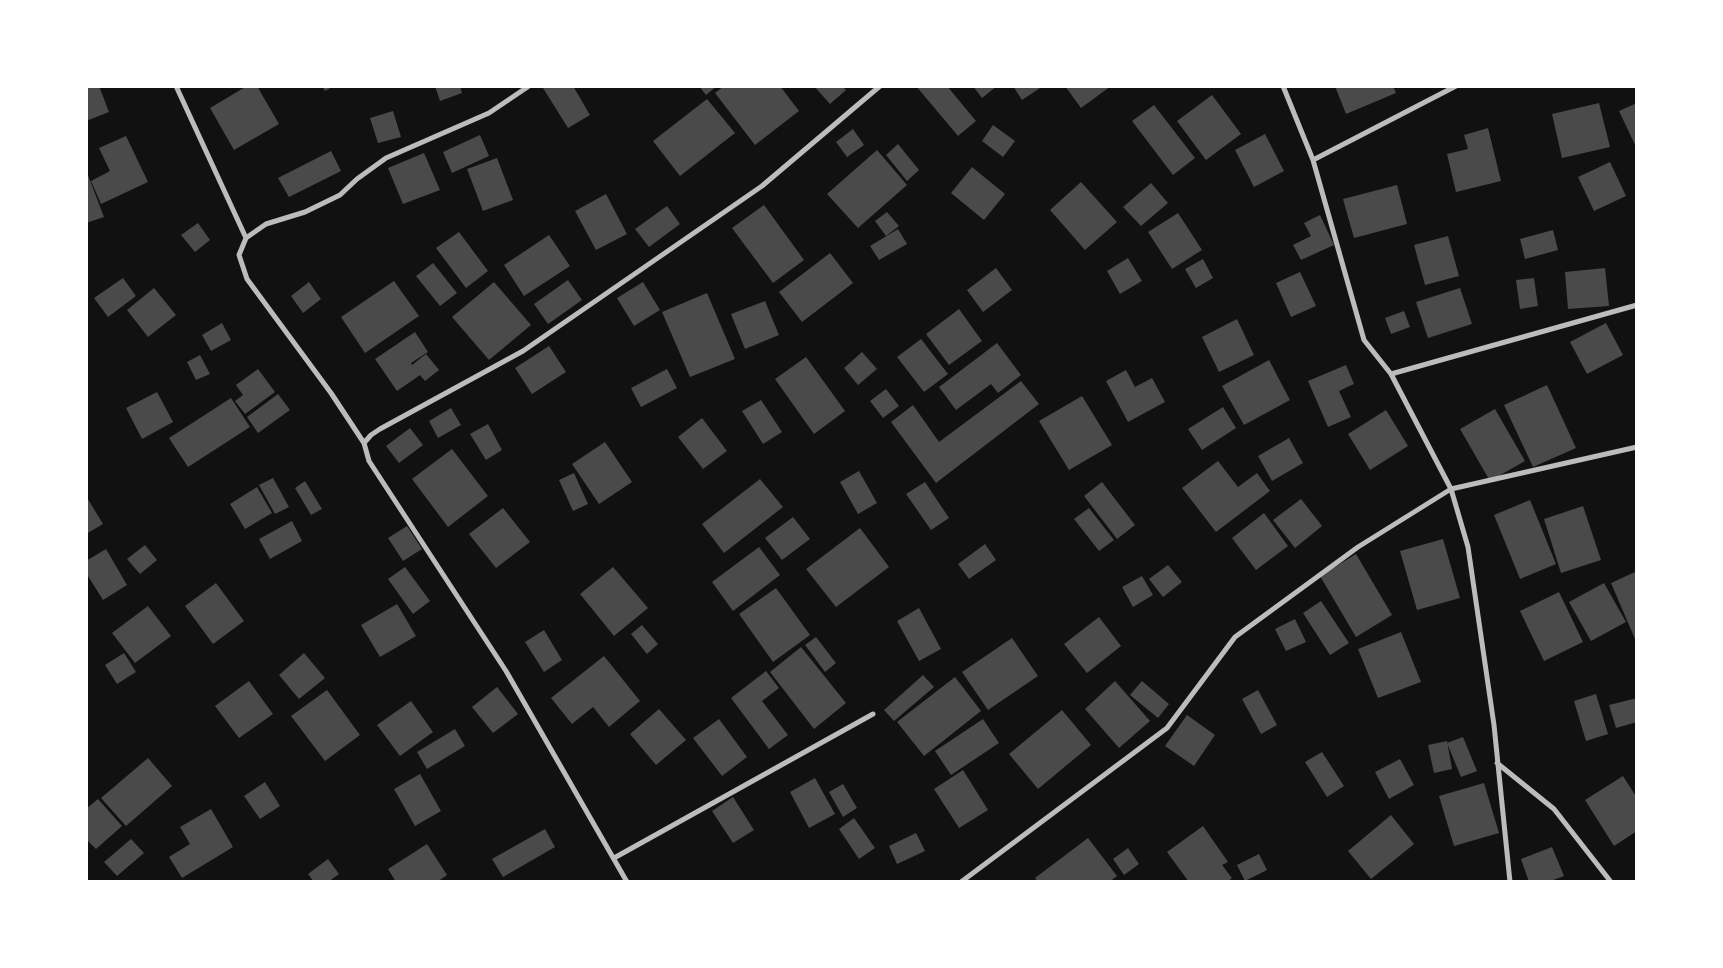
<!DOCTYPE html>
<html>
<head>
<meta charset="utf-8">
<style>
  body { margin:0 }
  #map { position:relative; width:1723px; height:968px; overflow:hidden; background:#111; font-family:"Titillium Web",sans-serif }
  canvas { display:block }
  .frame { position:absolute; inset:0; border:88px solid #fff; pointer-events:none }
</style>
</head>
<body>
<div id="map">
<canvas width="1723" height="968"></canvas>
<div class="frame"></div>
</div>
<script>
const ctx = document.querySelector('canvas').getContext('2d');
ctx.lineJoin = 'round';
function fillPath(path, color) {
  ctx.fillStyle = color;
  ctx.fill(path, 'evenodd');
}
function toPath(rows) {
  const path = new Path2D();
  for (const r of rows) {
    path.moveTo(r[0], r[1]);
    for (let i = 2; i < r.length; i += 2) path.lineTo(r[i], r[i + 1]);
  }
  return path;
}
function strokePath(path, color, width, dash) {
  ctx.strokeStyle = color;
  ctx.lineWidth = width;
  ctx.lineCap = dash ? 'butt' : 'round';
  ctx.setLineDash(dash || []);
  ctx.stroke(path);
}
fillPath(toPath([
  [86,86,99,86,109,112,86,121],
  [247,86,257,86,279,124,234,150,210,108],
  [322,86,334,86,325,91],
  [435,86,460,86,462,93,440,101],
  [546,86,573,86,590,115,568,128,543,88],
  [699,86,717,86,706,95],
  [724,86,780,86,799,111,755,145,715,93],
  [814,86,842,86,846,90,830,104],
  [916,86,947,86,976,121,958,136],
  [973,86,997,86,982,98],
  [1013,86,1039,86,1040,88,1022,100],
  [1065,86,1111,86,1081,108],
  [1335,86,1393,86,1396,93,1346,114],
  [1212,95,1241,134,1206,160,1177,121],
  [707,99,735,133,680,176,653,141],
  [1599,103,1610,147,1562,158,1552,114],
  [1637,103,1637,149,1619,111],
  [1154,105,1195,158,1173,175,1132,121],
  [393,111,401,137,378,143,370,118],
  [993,125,1015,141,1003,157,982,141],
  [1488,128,1501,181,1456,192,1447,154,1468,149,1464,135],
  [853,129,864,145,847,157,836,142],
  [1265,134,1284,171,1254,187,1235,150],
  [480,135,489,156,452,173,443,152],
  [126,136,148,182,101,204,91,181,110,171,99,148],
  [898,144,919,170,907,181,886,155],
  [877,150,907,185,858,228,827,194],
  [331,151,341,171,289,197,278,178],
  [424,153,440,190,403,204,388,168],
  [497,158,513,200,483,211,467,169],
  [1610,162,1626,196,1594,211,1578,177],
  [972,167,1005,194,984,220,951,193],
  [86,170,104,217,86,223],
  [1081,182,1117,222,1085,250,1050,210],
  [1151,183,1168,203,1141,226,1123,207],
  [1397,185,1407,224,1354,238,1343,199],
  [606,194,627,234,596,250,575,211],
  [764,205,804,260,773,283,732,228],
  [667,206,680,224,649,247,635,229],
  [887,212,899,226,886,236,875,221],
  [1178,213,1202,250,1172,269,1148,232],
  [1320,215,1334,245,1301,260,1293,245,1311,236,1304,223],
  [198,223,210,240,195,252,181,235],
  [898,229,907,244,879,260,870,246],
  [1553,230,1558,250,1525,259,1520,239],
  [459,232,488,271,466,288,436,248],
  [549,235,570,266,524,296,504,265],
  [1448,236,1459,276,1425,285,1414,245],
  [830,253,853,283,802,322,779,292],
  [1128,258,1142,281,1120,294,1107,271],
  [1203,259,1213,278,1196,288,1185,269],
  [433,263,457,293,440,306,416,276],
  [996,268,1012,290,983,312,967,290],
  [1605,268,1609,306,1568,309,1565,272],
  [1300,272,1316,306,1291,317,1276,283],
  [123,278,136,296,108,317,94,298],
  [1534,278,1538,306,1520,309,1516,280],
  [568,280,582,300,548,324,534,304],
  [394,281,419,316,365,353,341,317],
  [309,282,321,299,303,313,291,296],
  [494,282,531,325,489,360,452,317],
  [643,282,660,310,634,326,617,298],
  [154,288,176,315,148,337,127,310],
  [1460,288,1472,324,1428,338,1416,302],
  [707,293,735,359,690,377,662,312],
  [765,301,779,335,745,349,731,314],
  [959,309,982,341,949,365,926,334],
  [1404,311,1410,327,1391,334,1385,318],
  [1237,319,1254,355,1219,372,1202,337],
  [222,323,231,340,211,351,202,335],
  [1606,323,1623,355,1587,374,1570,342],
  [415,332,428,352,411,363,412,365,426,354,439,370,425,381,420,375,397,391,375,359],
  [921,339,948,374,924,392,897,357],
  [997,343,1021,375,998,393,991,384,956,410,939,387],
  [549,346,566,372,532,394,515,368],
  [862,352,877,369,858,385,844,368],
  [200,355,210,374,196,380,187,362],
  [806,357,845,411,814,434,775,379],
  [1269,360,1290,400,1244,425,1222,386],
  [1346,365,1354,384,1339,391,1351,417,1328,427,1308,381],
  [258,369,275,392,245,414,235,401,243,395,236,385],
  [667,369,677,388,641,407,631,388],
  [1126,370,1135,387,1152,378,1165,402,1128,422,1106,381],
  [1021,381,1039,404,936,483,891,422,913,405,939,442],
  [1547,385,1576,448,1533,467,1504,405],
  [886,389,899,406,883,418,870,401],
  [157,392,173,422,142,439,126,408],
  [278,394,290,410,258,433,247,417],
  [1082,396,1112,445,1069,470,1039,421],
  [231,398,250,427,188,467,169,438],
  [761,400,782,432,763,444,742,411],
  [1223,407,1236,428,1202,450,1188,429],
  [451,408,461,425,438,438,429,421],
  [1495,409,1525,461,1490,481,1460,429],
  [1386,410,1408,446,1370,470,1348,434],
  [702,418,727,451,703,469,678,437],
  [488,424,502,450,486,460,470,434],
  [410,428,423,445,399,463,386,446],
  [1289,438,1303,463,1272,481,1258,456],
  [605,442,632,482,599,504,572,464],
  [452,449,488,496,448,527,412,479],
  [1218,461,1238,487,1257,473,1270,491,1216,532,1182,488],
  [859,471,877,503,858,514,840,482],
  [574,473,588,504,573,511,559,480],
  [273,478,289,507,275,514,259,485],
  [760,479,783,507,724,553,702,524],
  [305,481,322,509,311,515,295,488],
  [925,482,949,518,931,530,906,494],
  [1102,482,1135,525,1117,539,1084,496],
  [257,487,272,513,245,529,230,504],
  [86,496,103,524,86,534],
  [1301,499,1322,526,1295,548,1273,520],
  [1530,500,1556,564,1520,579,1494,515],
  [1583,506,1601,560,1561,573,1544,519],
  [503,508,530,542,496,568,469,534],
  [1089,508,1114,540,1099,551,1074,519],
  [1264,513,1288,546,1256,570,1232,538],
  [793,517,810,539,782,560,765,538],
  [292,521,302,541,270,559,259,539],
  [407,526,422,549,403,561,388,538],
  [860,528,889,567,836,607,806,569],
  [1443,539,1460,598,1417,610,1400,551],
  [985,544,996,560,969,579,958,564],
  [145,545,157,560,140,574,127,559],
  [759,547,780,575,733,611,712,582],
  [106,549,127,585,103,600,86,573,86,561],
  [1356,554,1392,615,1356,637,1320,576],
  [1168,565,1182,582,1163,597,1149,579],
  [405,567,430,601,413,614,388,579],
  [613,567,648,608,614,636,580,594],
  [1635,572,1637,576,1635,639,1611,583],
  [1142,576,1153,595,1133,607,1122,587],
  [216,583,244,621,213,644,185,606],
  [1604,583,1626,622,1591,641,1569,602],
  [776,588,810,635,773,662,739,614],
  [1559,592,1583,642,1544,661,1520,611],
  [1321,601,1349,643,1330,655,1303,613],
  [397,604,416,636,380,657,361,625],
  [148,606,171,636,135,663,112,633],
  [919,608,941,649,919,661,897,621],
  [1099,617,1121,646,1087,673,1064,644],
  [1295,619,1306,642,1286,651,1275,629],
  [642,625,658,644,647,654,631,634],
  [544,630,562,660,544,672,525,642],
  [1401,632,1421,682,1378,698,1358,649],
  [816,637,836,663,825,672,805,645],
  [1012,638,1038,676,988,710,962,672],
  [801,647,846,703,814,729,770,672],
  [124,653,136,672,117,684,105,665],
  [304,653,325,678,299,699,279,675],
  [604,656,640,701,609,727,593,707,572,724,551,698],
  [766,671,779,688,762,701,788,735,769,749,731,698],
  [923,675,934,687,894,721,884,710],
  [955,677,981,711,924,756,897,722],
  [249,681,273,714,239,738,215,706],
  [1115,681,1150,721,1119,748,1085,709],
  [1142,681,1169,704,1158,718,1130,695],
  [497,687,518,714,493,733,472,707],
  [327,690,360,735,325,761,291,716],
  [1258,690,1277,725,1261,734,1242,699],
  [1596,694,1608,734,1586,741,1574,701],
  [1637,698,1637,722,1616,728,1609,705],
  [411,701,433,732,400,756,377,725],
  [659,709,686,740,656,765,630,734],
  [1062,710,1091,745,1038,789,1009,754],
  [1187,715,1215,735,1194,766,1165,746],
  [719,719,747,757,722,776,693,738],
  [983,719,999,743,951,775,935,751],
  [455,729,465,746,427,769,417,752],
  [1463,737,1477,771,1461,777,1447,743],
  [1447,741,1452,769,1434,773,1428,745],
  [1322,752,1344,786,1327,797,1305,762],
  [148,758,172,786,126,826,101,798],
  [1400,759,1414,785,1389,799,1375,772],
  [963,770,988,810,959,828,934,789],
  [420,774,441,811,415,826,394,789],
  [1623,776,1637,798,1637,831,1614,846,1585,800],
  [815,778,835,814,809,828,790,792],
  [265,782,280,806,260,819,244,796],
  [1484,783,1499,833,1454,846,1439,796],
  [843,784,857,808,843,817,829,792],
  [733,797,754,830,733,843,712,811],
  [98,799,122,826,96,849,86,839,86,809],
  [211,809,233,847,182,878,169,857,190,844,180,827],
  [1391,815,1414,844,1371,879,1348,851],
  [854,818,875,848,859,859,839,829],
  [1203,826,1228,862,1222,865,1232,878,1227,882,1189,882,1167,852],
  [545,829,555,847,503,877,492,859],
  [916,833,925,851,897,864,889,846],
  [1088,838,1117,876,1109,882,1038,882,1035,878],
  [131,839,144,853,117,876,104,862],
  [427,844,447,875,437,882,396,882,388,869],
  [1552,847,1564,876,1548,882,1529,882,1521,859],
  [1128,848,1139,864,1124,875,1113,859],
  [1259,854,1267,870,1245,881,1237,865],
  [328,859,339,874,328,882,314,882,308,874]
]), '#4a4a4a');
strokePath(toPath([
  [176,86,246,238],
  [1283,86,1313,160,1364,340,1391,374,1451,489,1468,547,1494,725,1510,882],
  [1313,160,1456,86],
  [1391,374,1637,305],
  [364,443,331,393,247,279,239,255,246,238,266,224,305,212,340,195,357,179,386,158,489,113,529,86],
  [1497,763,1554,809,1611,882],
  [614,858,873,714],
  [627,882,506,671,369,461,364,443,371,435,380,429,523,351,762,186,880,86],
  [961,882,1167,728,1235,637,1358,547,1451,489,1637,447]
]), '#bcbcbc', 5);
</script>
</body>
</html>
